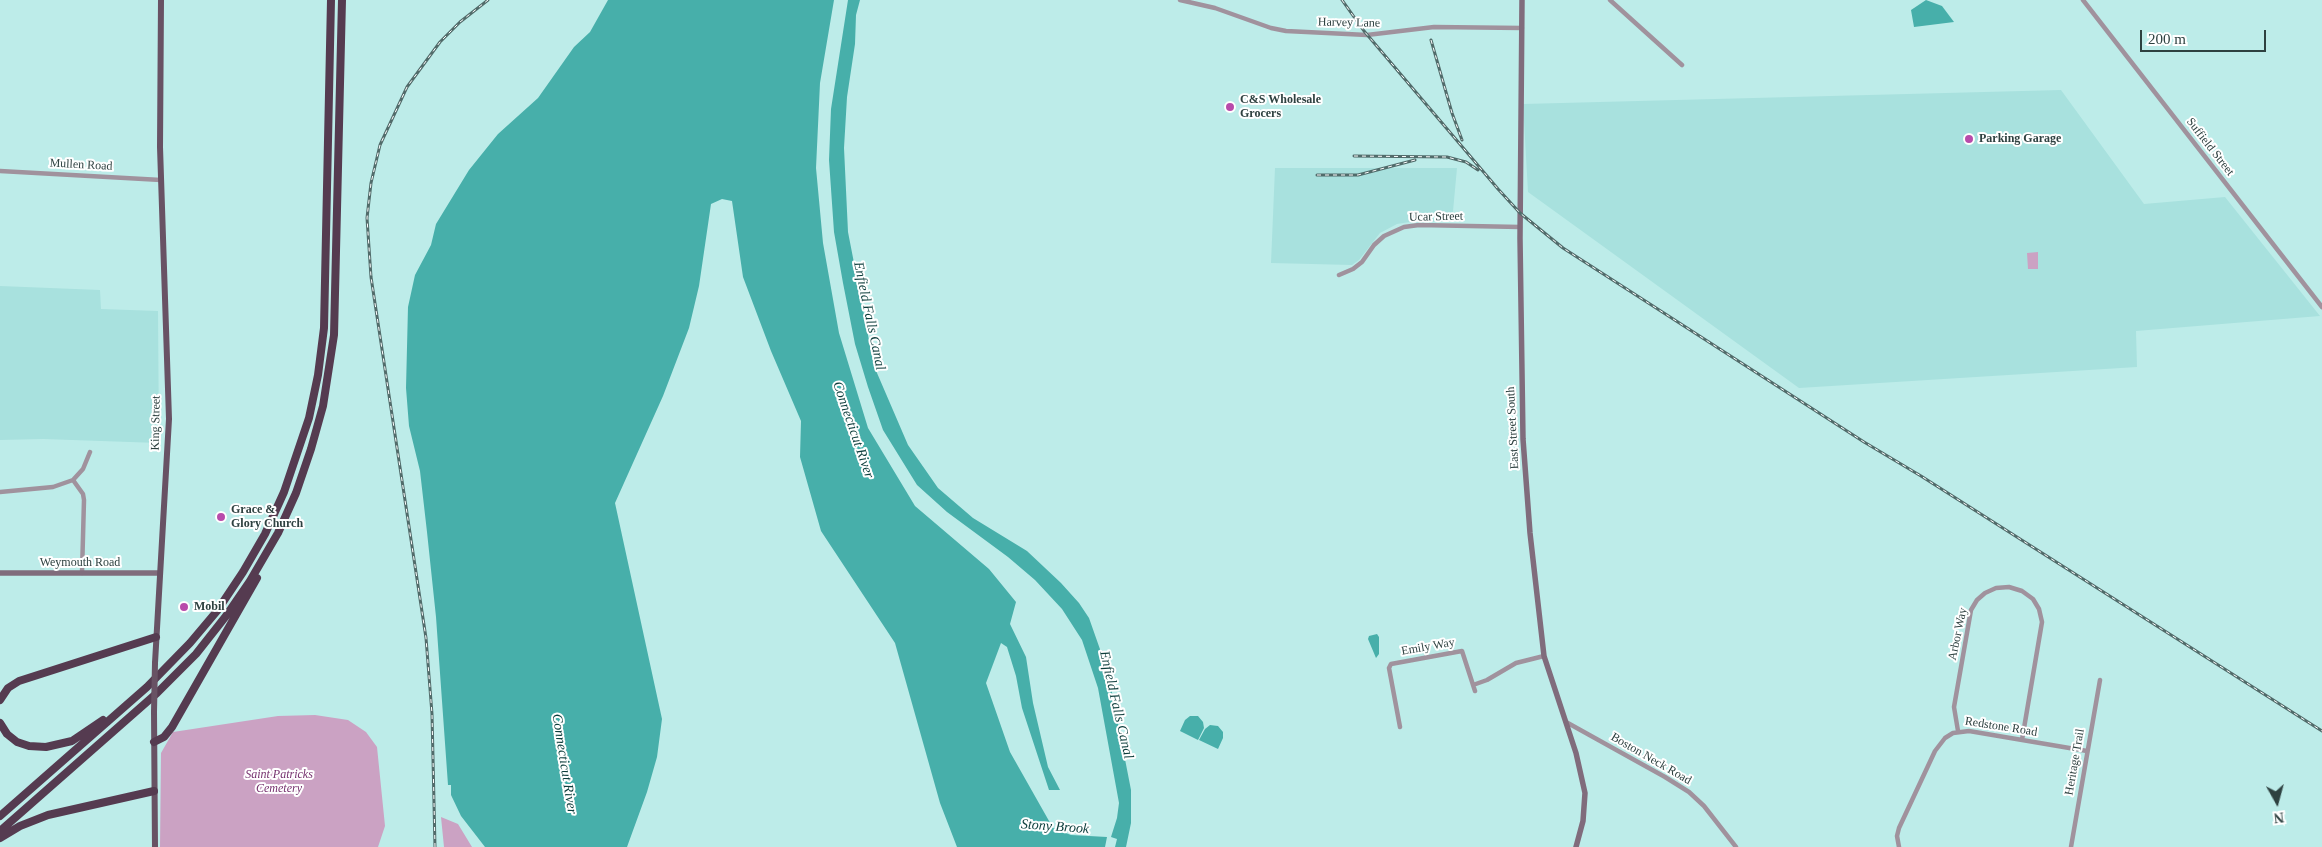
<!DOCTYPE html>
<html>
<head>
<meta charset="utf-8">
<style>
  body { margin:0 }
  #map { position:relative; width:2322px; height:847px; overflow:hidden; background:#bdece9; font-family:"Times New Roman",serif }
  canvas { display:block }
  .north { position:absolute; left:2252px; top:777px; width:50px; height:50px; -webkit-text-stroke:4px #fff; paint-order:stroke; rotate:173deg; font-size:14px; font-weight:700; line-height:20px; text-align:center; color:#2e4140 }
  .north::after { content:''; display:block; margin:auto; width:18px; height:22px; background:#2e4140; clip-path:polygon(50% 0,100% 100%,50% 72%,0 100%) }
  .scale { position:absolute; left:2140px; top:30px; width:126px; height:22px; box-sizing:border-box; border:2px solid #2e4140; border-top:0; padding-left:6px; font-size:15px; line-height:18px; white-space:nowrap; color:#2e4140; -webkit-text-stroke:4px #fff; paint-order:stroke }
</style>
</head>
<body>
<div id="map">
<canvas width="2322" height="847"></canvas>
<div class="north">N</div>
<div class="scale">200 m</div>
</div>
<script>
const ctx = document.querySelector('canvas').getContext('2d');
ctx.lineJoin = 'round';
function fillPath(path, color) {
  ctx.fillStyle = color;
  ctx.fill(path, 'evenodd');
}
function toPath(rows) {
  const path = new Path2D();
  for (const r of rows) {
    path.moveTo(r[0], r[1]);
    for (let i = 2; i < r.length; i += 2) path.lineTo(r[i], r[i + 1]);
  }
  return path;
}
function strokePath(path, color, width, dash) {
  ctx.strokeStyle = color;
  ctx.lineWidth = width;
  ctx.lineCap = dash ? 'butt' : 'round';
  ctx.setLineDash(dash || []);
  ctx.stroke(path);
}
function write(font, color, halo, rows, align = 'center') {
  ctx.font = font + ' "Times New Roman",serif';
  ctx.lineWidth = 4;
  ctx.setLineDash([]);
  ctx.textBaseline = 'middle';
  ctx.strokeStyle = halo;
  ctx.fillStyle = color;
  for (const [text, x, y, turn = 0] of rows) {
    ctx.save();
    ctx.translate(x, y);
    ctx.rotate((+turn || 0) * Math.PI / 180);
    ctx.textAlign = isNaN(turn) ? turn : align;
    if (halo) ctx.strokeText(text, 0, 0);
    ctx.fillText(text, 0, 0);
    ctx.restore();
  }
}
fillPath(toPath([
  [2061,90,2144,204,2225,197,2320,316,2136,331,2137,367,1799,388,1528,192,1523,104],
  [1275,168,1457,168,1452,222,1416,221,1397,224,1380,233,1359,260,1352,265,1271,263],
  [0,286,100,290,101,309,158,311,159,443,43,439,0,440]
]), '#a8e1de');
fillPath(toPath([
  [2038,252,2038,269,2028,269,2027,253],
  [315,715,348,720,366,732,377,747,385,826,378,847,160,847,161,753,173,732,278,716],
  [441,817,458,824,472,847,444,847]
]), '#cba2c3');
fillPath(toPath([
  [608,0,834,0,820,83,816,168,823,243,839,333,868,428,915,506,989,569,1016,602,1010,624,1026,657,1033,703,1048,767,1060,790,1049,790,1022,708,1016,676,1007,647,1001,643,986,683,1010,752,1053,828,1071,835,1107,837,1105,847,957,847,940,803,895,643,821,531,800,457,801,421,771,351,743,277,732,201,722,199,711,204,699,286,689,328,663,396,615,503,662,719,657,757,647,792,627,847,485,847,461,816,451,795,451,785,448,785,436,617,427,532,420,471,409,426,406,388,408,307,415,275,431,245,436,224,469,170,498,134,538,98,574,47,590,32],
  [848,0,860,0,856,15,855,44,847,97,844,148,848,232,874,366,908,445,938,488,973,518,1027,551,1061,583,1079,603,1089,618,1108,672,1131,790,1131,823,1126,847,1115,847,1117,839,1111,837,1117,818,1119,803,1098,688,1082,640,1062,609,1035,580,1008,557,947,512,917,485,883,430,868,387,855,344,843,283,834,232,829,160,831,109],
  [1926,0,1942,6,1954,22,1914,27,1911,10],
  [1377,634,1379,637,1379,654,1376,658,1368,639,1369,636],
  [1190,716,1198,716,1203,722,1204,728,1198,740,1180,731,1185,720],
  [1210,725,1218,726,1223,732,1223,738,1218,749,1199,740,1205,729]
]), '#47afaa');
strokePath(toPath([
  [1180,0,1215,8,1271,28,1286,31,1367,35,1434,27,1522,28],
  [1610,0,1682,65],
  [2083,0,2322,307],
  [0,171,161,180],
  [1339,275,1353,269,1362,262,1374,245,1384,236,1404,227,1419,225,1520,227],
  [73,480,83,494,84,500,82,573],
  [0,492,53,487,73,480,83,469,90,452],
  [1473,685,1487,680,1516,663,1544,656],
  [1566,722,1665,777,1689,792,1704,806,1736,847],
  [1400,727,1389,668,1391,664,1462,651,1475,691],
  [1958,731,1954,707,1971,610,1977,600,1985,593,1996,588,2009,587,2022,591,2033,599,2039,609,2042,622,2022,740],
  [1899,847,1897,836,1899,828,1935,751,1945,738,1953,733,1969,731,2087,751],
  [2071,847,2100,680]
]), '#a0929d', 4.5);
strokePath(toPath([
  [1522,0,1520,238,1523,439,1530,533,1544,656,1576,753,1585,793,1583,821,1576,847],
  [0,573,160,573]
]), '#806c7c', 5.5);
strokePath(toPath([
  [155,663,169,419,160,147,161,0],
  [154,712,155,847]
]), '#685264', 6);
strokePath(toPath([
  [0,700,8,688,19,681,156,637],
  [0,723,7,734,17,742,29,746,46,747,72,741,103,720],
  [154,742,164,737,172,727,257,578],
  [0,816,147,687,190,643,217,611,243,572,265,534,284,492,309,418,318,375,324,328,331,0],
  [0,831,157,693,196,654,226,616,250,581,278,533,296,493,311,449,323,406,334,335,342,0],
  [0,838,20,826,48,815,154,791]
]), '#553b50', 8);
const rail = toPath([
  [1342,0,1364,31,1498,189,1520,213,1563,248,1864,442,1921,476,2322,731],
  [1431,40,1452,113,1462,140],
  [1354,156,1447,157,1466,162,1478,170],
  [1317,175,1358,175,1415,160],
  [435,847,432,714,426,638,371,277,367,218,371,183,380,145,407,87,440,42,460,22,488,0]
]);
strokePath(rail, '#516b6a', 3);
strokePath(rail, '#fff', 1, [4]);
strokePath(toPath([
  [154,712,155,663]
]), '#685264', 6);
for (const [x, y, r, color] of [
  [1230,107,5,"#b84bab"],
  [1969,139,5,"#b84bab"],
  [221,517,5,"#b84bab"],
  [184,607,5,"#b84bab"]
]) {
  const dot = new Path2D();
  dot.arc(x, y, r, 0, 2 * Math.PI);
  ctx.fillStyle = color;
  ctx.fill(dot);
  strokePath(dot, '#fff', 2);
}
write('12px', '#2e4140', '#fff', [
  ["Harvey Lane",1349,23,1],
  ["Suffield Street",2210,147,52],
  ["Mullen Road",81,165,3],
  ["Ucar Street",1436,217,-1],
  ["King Street",156,423,-89],
  ["East Street South",1513,428,-93],
  ["Weymouth Road",80,563],
  ["Arbor Way",1958,634,-78],
  ["Emily Way",1428,647,-10],
  ["Redstone Road",2001,727,9],
  ["Boston Neck Road",1651,759,30],
  ["Heritage Trail",2075,762,-80]
]);
write('bold 12px', '#2e4140', '#fff', [
  ["C&S Wholesale",1240,100],
  ["Grocers",1240,114],
  ["Parking Garage",1979,139],
  ["Grace &",231,510],
  ["Glory Church",231,524],
  ["Mobil",194,607]
], 'left');
write('italic 12px', '#76316e', '#fff', [
  ["Saint Patricks",279,775],
  ["Cemetery",279,789]
]);
write('italic 14px', '#0c3d3b', '#fff', [
  ["Enfield Falls Canal",869,316,78],
  ["Connecticut River",853,430,71],
  ["Enfield Falls Canal",1116,705,77],
  ["Connecticut River",564,764,81],
  ["Stony Brook",1055,827,4]
]);
</script>
</body>
</html>
